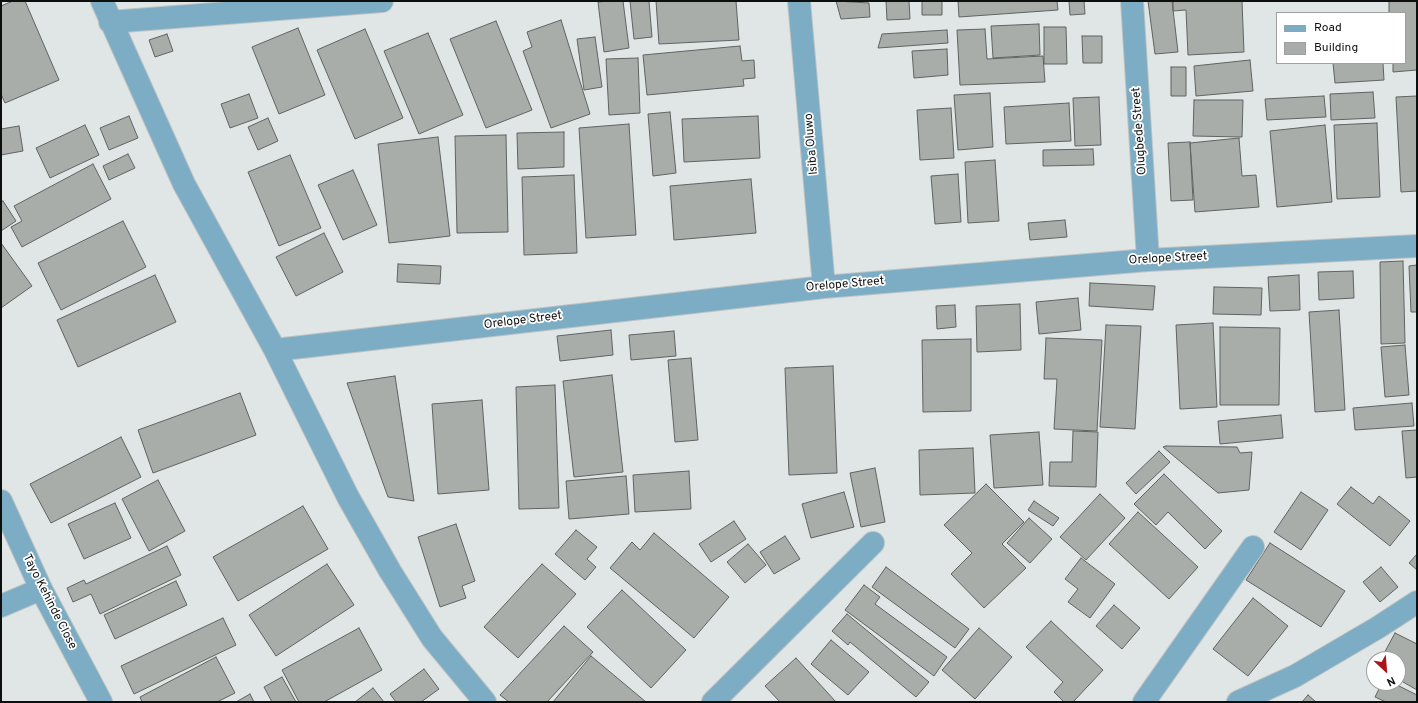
<!DOCTYPE html>
<html>
<head>
<meta charset="utf-8">
<style>
  body { margin:0 }
  #map { position:relative; width:1418px; height:703px; overflow:hidden; background:#e0e6e6; font-family:Overpass,sans-serif }
  canvas { display:block }
  .frame { position:absolute; inset:0; border:2px solid #0d0e0e; pointer-events:none }
  .legend { position:absolute; left:1276px; top:12px; width:130px; height:52px; box-sizing:border-box; background:#fff; border:1px solid #9e9f9f; margin:0; padding:5px 7px; list-style:none; font-size:12px; color:#0d0e0e }
  .legend li { display:flex; align-items:center; gap:8px; height:20px }
  .legend b { width:20px; border:1px solid #9e9f9f }
  .north { position:absolute; left:1366px; top:651px; width:40px; height:40px; box-sizing:border-box; background:#fff; border:1px solid #9e9f9f; border-radius:50%; rotate:154deg; font-size:11px; font-weight:700; line-height:16px; text-align:center; color:#0d0e0e }
  .north::after { content:''; display:block; margin:auto; width:14px; height:18px; background:#a9151b; clip-path:polygon(50% 0,100% 100%,50% 72%,0 100%) }
</style>
</head>
<body>
<div id="map">
<canvas width="1418" height="703"></canvas>
<div class="frame"></div>
<ul class="legend">
<li><b style="height:5px;background:#7cadc5"></b>Road</li>
<li><b style="height:11px;background:#a8adaa"></b>Building</li>
</ul>
<div class="north">N</div>
</div>
<script>
const ctx = document.querySelector('canvas').getContext('2d');
ctx.lineJoin = 'round';
function fillPath(path, color) {
  ctx.fillStyle = color;
  ctx.fill(path, 'evenodd');
}
function toPath(rows) {
  const path = new Path2D();
  for (const r of rows) {
    path.moveTo(r[0], r[1]);
    for (let i = 2; i < r.length; i += 2) path.lineTo(r[i], r[i + 1]);
  }
  return path;
}
function strokePath(path, color, width, dash) {
  ctx.strokeStyle = color;
  ctx.lineWidth = width;
  ctx.lineCap = dash ? 'butt' : 'round';
  ctx.setLineDash(dash || []);
  ctx.stroke(path);
}
function write(font, color, halo, rows, align = 'center') {
  ctx.font = font + ' Overpass,sans-serif';
  ctx.lineWidth = 3.5;
  ctx.setLineDash([]);
  ctx.textBaseline = 'middle';
  ctx.strokeStyle = halo;
  ctx.fillStyle = color;
  for (const [text, x, y, turn = 0] of rows) {
    ctx.save();
    ctx.translate(x, y);
    ctx.rotate((+turn || 0) * Math.PI / 180);
    ctx.textAlign = isNaN(turn) ? turn : align;
    if (halo) ctx.strokeText(text, 0, 0);
    ctx.fillText(text, 0, 0);
    ctx.restore();
  }
}
const building = toPath([
  [13,1,25,1,59,80,5,103,1,94,1,6,13,1],
  [609,1,623,1,629,48,604,52,598,2,609,1],
  [630,1,649,1,652,37,634,39,630,1],
  [656,1,736,1,739,40,659,44,656,1],
  [836,1,869,3,870,17,841,19,836,1],
  [886,1,909,1,910,19,887,20,886,1],
  [922,1,942,1,942,15,922,15,922,1],
  [958,1,1057,1,1058,10,959,17,958,1],
  [1069,1,1084,1,1085,14,1070,15,1069,1],
  [1148,1,1172,1,1178,52,1155,54,1148,1],
  [1173,1,1242,1,1244,52,1188,55,1186,10,1173,11,1173,1],
  [1389,1,1417,1,1417,70,1393,72,1393,63,1405,63,1405,13,1389,13,1389,1],
  [561,20,590,114,551,128,523,51,532,47,527,32,561,20],
  [496,21,532,110,486,128,450,39,496,21],
  [1039,24,1040,55,993,58,991,26,1039,24],
  [1044,27,1066,27,1067,64,1044,64,1044,27],
  [298,28,325,95,279,114,252,47,298,28],
  [365,29,403,118,355,139,317,50,365,29],
  [985,29,987,59,1043,56,1045,82,960,85,957,30,985,29],
  [947,30,948,43,878,48,882,34,947,30],
  [428,33,463,115,419,134,384,51,428,33],
  [167,34,173,51,155,57,149,40,167,34],
  [1082,36,1102,36,1102,63,1083,63,1082,36],
  [595,37,602,87,584,90,577,39,595,37],
  [740,46,742,61,754,60,755,78,743,79,744,86,647,95,643,55,740,46],
  [947,49,948,75,914,78,912,51,947,49],
  [638,58,640,113,609,115,606,59,638,58],
  [1250,60,1253,91,1196,96,1194,66,1250,60],
  [1333,63,1383,63,1384,80,1335,83,1333,63],
  [1171,67,1186,67,1186,96,1171,96,1171,67],
  [1373,92,1375,118,1331,120,1330,94,1373,92],
  [990,93,993,147,958,150,954,95,990,93],
  [249,94,258,118,230,128,221,104,249,94],
  [1324,96,1326,117,1267,120,1265,99,1324,96],
  [1417,96,1417,191,1401,192,1396,97,1417,96],
  [1099,97,1101,145,1075,146,1073,98,1099,97],
  [1194,100,1243,100,1242,137,1193,136,1194,100],
  [1069,103,1071,141,1006,144,1004,107,1069,103],
  [951,108,954,158,920,160,917,110,951,108],
  [670,112,676,173,653,176,648,114,670,112],
  [129,116,138,138,109,150,100,128,129,116],
  [758,116,760,158,684,162,682,119,758,116],
  [268,118,278,141,258,150,248,127,268,118],
  [1377,123,1380,197,1337,199,1334,125,1377,123],
  [629,124,636,235,586,238,579,128,629,124],
  [85,125,99,155,50,178,36,148,85,125],
  [1325,125,1332,202,1277,207,1270,131,1325,125],
  [19,126,23,151,1,155,1,129,19,126],
  [564,132,564,167,518,169,517,133,564,132],
  [506,135,508,232,457,233,455,136,506,135],
  [438,137,450,236,389,243,378,144,438,137],
  [1239,138,1242,176,1256,175,1259,207,1195,212,1190,143,1239,138],
  [1190,142,1193,200,1171,201,1168,143,1190,142],
  [1093,149,1094,165,1043,166,1043,150,1093,149],
  [128,154,135,168,109,180,103,166,128,154],
  [290,155,321,228,279,246,248,172,290,155],
  [995,160,999,221,968,223,965,162,995,160],
  [93,164,111,199,22,247,11,227,22,221,14,206,93,164],
  [353,170,377,225,343,240,318,185,353,170],
  [958,174,961,222,935,224,931,176,958,174],
  [574,175,577,253,524,255,522,177,574,175],
  [751,179,756,233,674,240,670,186,751,179],
  [3,201,16,221,1,231,1,202,3,201],
  [1065,220,1067,237,1030,240,1028,223,1065,220],
  [123,221,146,267,61,310,38,263,123,221],
  [324,233,343,272,296,296,276,257,324,233],
  [1,243,32,286,1,308,1,243],
  [1403,261,1405,343,1381,344,1380,262,1403,261],
  [398,264,441,266,440,284,397,282,398,264],
  [1417,265,1417,312,1411,312,1409,266,1417,265],
  [1353,271,1354,298,1319,300,1318,272,1353,271],
  [155,275,176,322,78,367,57,320,155,275],
  [1299,275,1300,310,1270,311,1268,277,1299,275],
  [1090,283,1155,286,1153,310,1089,306,1090,283],
  [1214,287,1262,288,1261,315,1213,314,1214,287],
  [1078,298,1081,330,1039,334,1036,302,1078,298],
  [1020,304,1021,350,977,352,976,306,1020,304],
  [955,305,956,327,937,329,936,306,955,305],
  [1339,310,1345,410,1315,412,1309,312,1339,310],
  [1213,323,1217,407,1180,409,1176,325,1213,323],
  [1106,325,1141,326,1135,429,1100,427,1106,325],
  [1220,327,1280,328,1279,405,1220,405,1220,327],
  [611,330,613,355,560,361,557,336,611,330],
  [674,331,676,356,631,360,629,335,674,331],
  [1046,338,1102,340,1097,431,1054,429,1057,379,1044,379,1046,338],
  [971,339,971,411,923,412,922,340,971,339],
  [1405,345,1409,395,1385,397,1381,347,1405,345],
  [691,358,698,440,675,442,668,360,691,358],
  [833,366,837,473,789,475,785,368,833,366],
  [612,375,623,472,574,477,563,381,612,375],
  [395,376,414,501,388,497,347,383,395,376],
  [555,385,559,508,519,509,516,387,555,385],
  [240,393,256,435,153,473,138,430,240,393],
  [482,400,489,490,438,494,432,404,482,400],
  [1412,403,1414,426,1355,430,1353,408,1412,403],
  [1281,415,1283,438,1220,444,1218,421,1281,415],
  [1417,430,1417,477,1406,478,1402,431,1417,430],
  [1073,431,1098,432,1096,487,1049,486,1050,462,1072,462,1073,431],
  [1039,432,1043,485,994,488,990,435,1039,432],
  [121,437,141,477,51,523,30,484,121,437],
  [1166,446,1237,447,1240,453,1252,452,1249,490,1218,493,1163,447,1166,446],
  [973,448,975,493,920,495,919,450,973,448],
  [1159,451,1170,462,1136,494,1126,483,1159,451],
  [875,468,885,522,861,527,850,473,875,468],
  [689,471,691,509,635,512,633,475,689,471],
  [1164,474,1222,531,1205,549,1168,512,1156,525,1134,504,1164,474],
  [626,476,629,514,569,519,566,481,626,476],
  [158,480,185,531,149,551,122,499,158,480],
  [986,484,1024,522,1002,544,1026,568,984,608,951,574,972,553,944,525,986,484],
  [1351,487,1373,504,1379,496,1410,521,1390,546,1337,504,1351,487],
  [844,492,854,527,811,538,802,504,844,492],
  [1301,492,1328,510,1301,550,1274,532,1301,492],
  [1100,494,1125,518,1086,560,1060,537,1100,494],
  [1034,501,1059,518,1053,526,1028,510,1034,501],
  [115,503,131,538,84,559,68,524,115,503],
  [303,506,328,549,238,601,213,557,303,506],
  [1138,512,1198,567,1169,599,1109,544,1138,512],
  [1029,518,1052,539,1030,563,1007,543,1029,518],
  [734,521,746,539,711,562,699,544,734,521],
  [456,524,475,581,462,586,466,598,440,607,418,537,456,524],
  [576,530,597,547,587,559,596,567,585,580,555,554,576,530],
  [654,533,729,597,694,638,610,568,632,542,640,550,654,533],
  [785,536,800,559,774,574,760,552,785,536],
  [1270,543,1345,591,1321,627,1246,580,1270,543],
  [748,544,766,565,745,583,727,562,748,544],
  [167,546,181,575,100,614,91,594,73,602,67,588,84,580,86,584,167,546],
  [1417,554,1417,570,1409,563,1417,554],
  [1081,558,1115,584,1090,618,1068,602,1078,589,1065,579,1081,558],
  [327,564,354,605,276,656,249,615,327,564],
  [542,564,576,594,518,658,484,627,542,564],
  [886,567,969,629,955,648,872,587,886,567],
  [1381,567,1398,587,1380,602,1363,582,1381,567],
  [176,581,187,605,115,639,104,615,176,581],
  [864,585,880,597,875,604,947,657,934,676,845,610,864,585],
  [622,590,686,650,651,688,587,627,622,590],
  [1253,598,1288,626,1248,676,1213,649,1253,598],
  [1114,605,1140,628,1122,649,1096,626,1114,605],
  [847,614,929,682,916,697,850,642,848,645,832,631,847,614],
  [223,618,236,645,134,694,121,666,223,618],
  [1051,621,1103,670,1073,702,1064,702,1054,692,1063,682,1026,647,1051,621],
  [564,626,593,652,547,702,509,702,500,695,564,626],
  [359,628,382,670,324,702,299,702,282,670,359,628],
  [979,628,1012,657,975,699,942,670,979,628],
  [1395,633,1417,644,1417,690,1398,679,1398,659,1381,659,1395,633],
  [831,640,869,672,848,695,811,664,831,640],
  [591,656,646,702,553,702,591,656],
  [216,657,235,693,217,702,142,702,140,697,216,657],
  [796,658,836,702,780,702,765,686,796,658],
  [424,669,439,689,421,702,396,702,390,694,424,669],
  [282,677,296,702,272,702,264,687,282,677],
  [1382,683,1393,683,1417,695,1417,702,1386,702,1375,697,1382,683],
  [373,688,384,702,355,702,373,688],
  [250,694,254,702,236,702,250,694],
  [1308,695,1316,702,1302,702,1308,695]
]);
fillPath(building, '#a8adaa');
strokePath(building, '#5f6361', 1);
const minor = toPath([
  [102,1,184,184,275,350,348,497,390,571,432,638,485,702],
  [799,1,824,287],
  [1132,1,1148,260],
  [110,22,382,1],
  [275,350,824,287,1148,260,1417,246],
  [1,501,41,589,101,702],
  [1,606,41,589],
  [713,702,873,543],
  [1144,702,1253,547],
  [1238,702,1295,676,1377,628,1417,602]
]);
strokePath(minor, '#bec3c3', 24);
strokePath(minor, '#7cadc5', 22);
write('12px', '#0d0e0e', '#fff', [
  ["Olugbede Street",1140,131,-94],
  ["Isiba Oluwo",812,144,-95],
  ["Orelope Street",1168,259,-3],
  ["Orelope Street",845,285,-5],
  ["Orelope Street",523,321,-7],
  ["Tayo Kehinde Close",49,602,63]
]);
</script>
</body>
</html>
